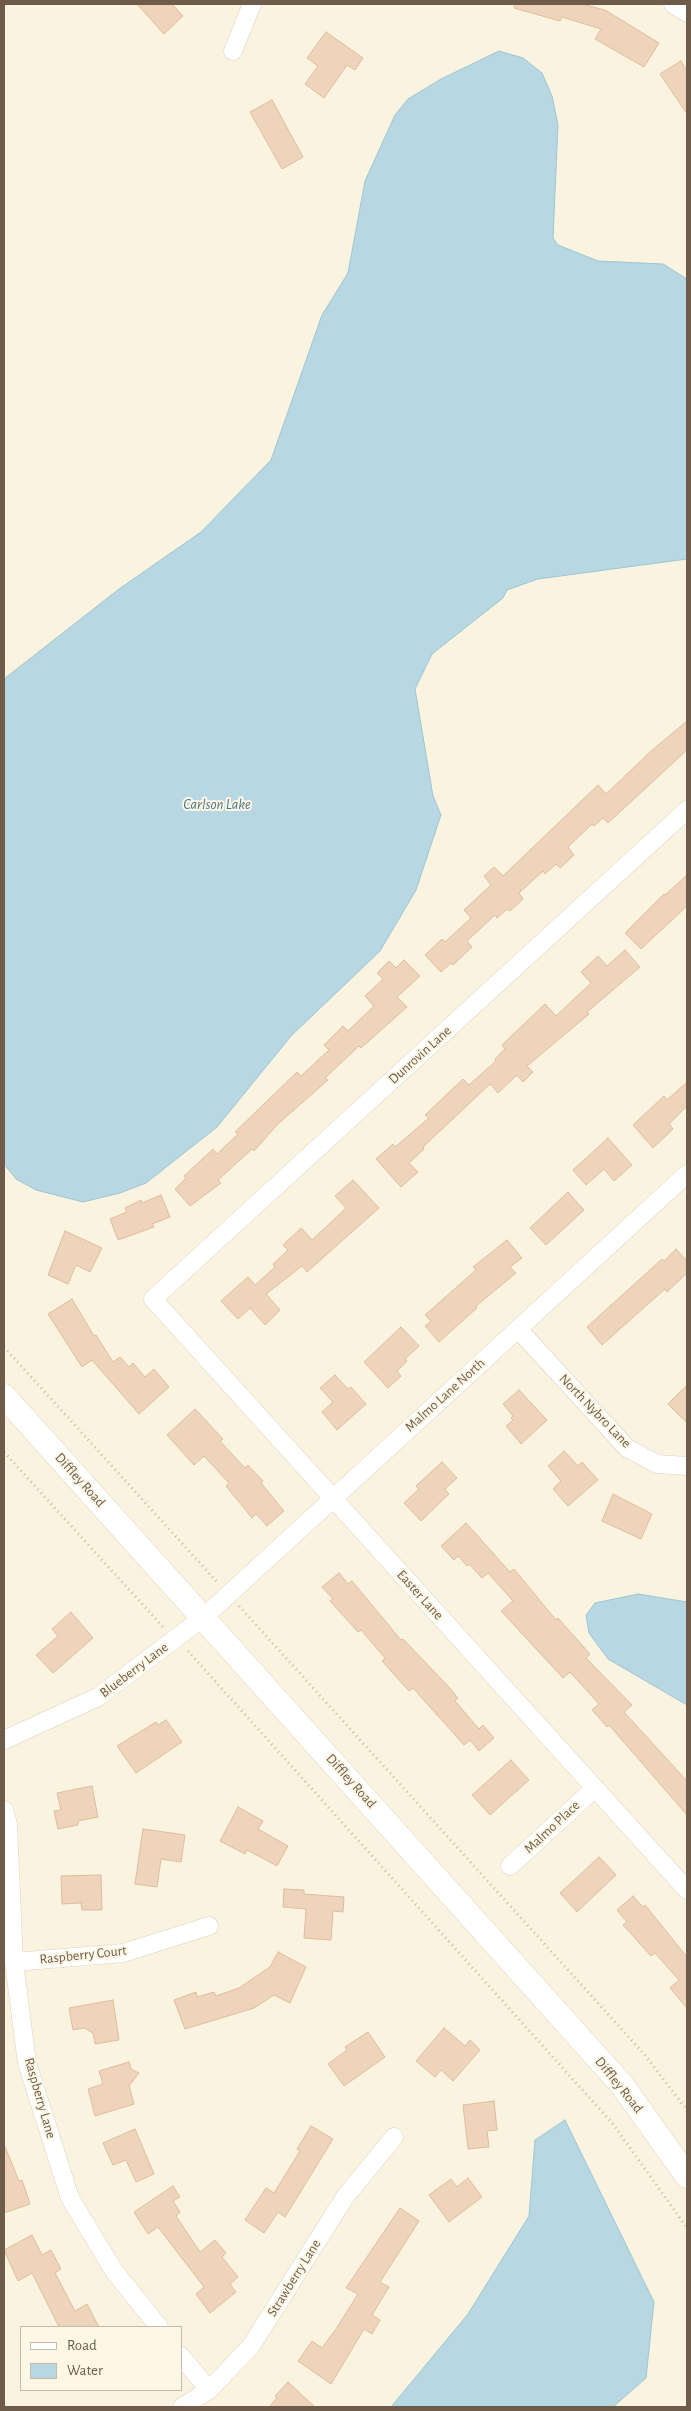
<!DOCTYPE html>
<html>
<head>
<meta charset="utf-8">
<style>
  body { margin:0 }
  #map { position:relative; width:691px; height:2411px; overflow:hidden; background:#faf3e0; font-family:"Alegreya Sans",sans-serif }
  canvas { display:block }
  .frame { position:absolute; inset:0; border:5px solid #6f5b49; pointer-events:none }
  .legend { position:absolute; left:20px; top:2326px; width:162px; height:65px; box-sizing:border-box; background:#fef7e6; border:1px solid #c5b9a7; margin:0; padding:6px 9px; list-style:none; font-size:15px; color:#6f5b49 }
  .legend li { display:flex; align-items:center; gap:10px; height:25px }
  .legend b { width:25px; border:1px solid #c5b9a7 }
</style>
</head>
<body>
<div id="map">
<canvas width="691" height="2411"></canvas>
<div class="frame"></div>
<ul class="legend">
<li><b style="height:6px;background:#fff"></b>Road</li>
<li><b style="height:14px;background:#b7d7e2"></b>Water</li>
</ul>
</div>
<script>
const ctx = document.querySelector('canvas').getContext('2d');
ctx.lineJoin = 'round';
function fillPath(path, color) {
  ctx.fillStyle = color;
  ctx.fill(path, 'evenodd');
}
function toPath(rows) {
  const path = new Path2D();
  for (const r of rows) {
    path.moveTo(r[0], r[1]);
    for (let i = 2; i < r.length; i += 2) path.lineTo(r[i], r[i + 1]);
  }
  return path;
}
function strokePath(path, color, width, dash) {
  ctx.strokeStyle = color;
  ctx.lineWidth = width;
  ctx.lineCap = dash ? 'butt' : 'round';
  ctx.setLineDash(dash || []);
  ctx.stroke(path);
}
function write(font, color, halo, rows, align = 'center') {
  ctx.font = font + ' "Alegreya Sans",sans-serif';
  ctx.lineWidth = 4;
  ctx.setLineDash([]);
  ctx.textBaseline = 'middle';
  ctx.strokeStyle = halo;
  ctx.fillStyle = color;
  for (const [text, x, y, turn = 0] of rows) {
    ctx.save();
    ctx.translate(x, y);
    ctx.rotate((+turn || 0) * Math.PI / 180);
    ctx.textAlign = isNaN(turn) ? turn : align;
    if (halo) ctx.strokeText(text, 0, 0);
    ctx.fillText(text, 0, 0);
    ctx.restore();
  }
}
const water = toPath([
  [499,51,523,58,542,73,552,96,558,125,553,238,558,245,598,261,663,264,687,279,687,559,538,579,507,590,503,598,432,654,415,689,433,796,441,815,416,890,380,951,291,1036,217,1127,146,1183,120,1193,83,1202,36,1190,16,1179,4,1164,4,679,119,589,201,532,271,460,322,315,348,273,365,181,395,115,408,99,441,79,499,51],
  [638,1594,687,1602,687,1705,608,1659,589,1633,586,1615,595,1603,638,1594],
  [565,2120,654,2302,646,2378,613,2407,391,2407,468,2314,529,2216,535,2140,565,2120]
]);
fillPath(water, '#b7d7e2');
strokePath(water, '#9dc5d3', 1);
const building = toPath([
  [137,4,172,4,183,16,164,34,137,4],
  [515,4,582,4,605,10,659,43,644,67,595,39,601,29,562,17,560,21,514,8,515,4],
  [326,32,363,58,355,70,347,65,324,98,305,84,318,66,307,58,326,32],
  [681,61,687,71,687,114,660,74,681,61],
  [272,100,303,157,282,169,250,112,272,100],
  [687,721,687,750,608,823,603,818,594,826,592,824,568,847,574,855,560,868,556,864,545,874,543,871,519,893,523,899,510,911,507,909,497,918,495,915,467,941,472,947,453,965,451,963,441,972,425,955,442,939,445,942,471,918,464,910,491,885,484,876,494,867,503,876,598,785,606,794,650,752,687,721],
  [687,875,687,906,641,949,625,933,664,894,665,895,687,875],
  [625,950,640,967,587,1012,589,1014,527,1066,533,1072,523,1082,517,1075,498,1093,490,1084,423,1147,424,1149,409,1163,418,1172,401,1187,376,1159,393,1144,395,1147,429,1118,425,1115,463,1079,469,1085,496,1061,495,1059,505,1049,502,1045,545,1004,556,1016,591,983,581,972,598,956,607,966,625,950],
  [404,960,420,976,397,997,407,1007,361,1048,359,1046,325,1078,328,1080,278,1124,254,1151,252,1149,218,1180,221,1183,190,1206,175,1189,186,1178,184,1176,213,1149,217,1154,238,1134,235,1132,297,1072,301,1076,329,1050,324,1045,343,1026,348,1031,374,1006,365,996,383,979,377,973,389,961,396,968,404,960],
  [687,1082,687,1106,669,1124,673,1129,653,1148,633,1125,664,1096,667,1100,687,1082],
  [608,1138,632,1165,614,1181,604,1169,586,1185,573,1170,608,1138],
  [353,1180,379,1208,307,1272,302,1266,266,1294,280,1310,265,1325,250,1308,238,1319,221,1301,248,1277,255,1285,275,1267,273,1264,288,1250,283,1245,301,1228,312,1240,346,1208,335,1196,353,1180],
  [568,1192,584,1210,546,1245,530,1228,568,1192],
  [161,1195,170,1217,152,1224,154,1227,118,1240,110,1219,127,1212,125,1208,141,1200,142,1203,161,1195],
  [65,1231,102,1248,90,1272,76,1265,68,1284,48,1275,65,1231],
  [507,1240,522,1258,510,1267,516,1273,476,1306,477,1308,439,1342,425,1326,431,1321,425,1315,476,1270,473,1267,507,1240],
  [676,1249,687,1261,687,1273,667,1292,665,1289,602,1345,587,1327,662,1259,664,1261,676,1249],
  [72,1299,94,1336,96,1335,113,1362,120,1357,129,1367,133,1363,145,1377,154,1369,169,1387,139,1414,92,1360,82,1367,48,1314,72,1299],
  [401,1327,419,1346,405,1359,407,1361,397,1371,401,1376,388,1388,364,1362,401,1327],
  [335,1375,348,1389,351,1387,366,1404,337,1430,322,1412,333,1402,320,1388,335,1375],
  [687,1385,687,1423,668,1404,687,1385],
  [519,1390,547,1420,521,1444,506,1426,513,1420,511,1418,513,1416,503,1404,519,1390],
  [195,1409,223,1439,220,1441,245,1468,248,1465,263,1481,261,1483,284,1511,267,1526,256,1514,252,1518,226,1486,229,1483,204,1456,194,1465,167,1435,195,1409],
  [564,1451,578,1466,582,1462,598,1480,568,1506,553,1489,561,1481,548,1466,564,1451],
  [442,1462,457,1478,445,1489,449,1494,421,1521,404,1503,419,1489,416,1486,442,1462],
  [613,1494,652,1514,641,1539,602,1521,613,1494],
  [466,1523,510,1572,514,1569,556,1620,558,1618,590,1654,586,1658,632,1705,624,1712,687,1781,687,1815,609,1725,607,1727,592,1710,599,1704,570,1672,563,1678,501,1611,513,1601,488,1573,482,1578,469,1564,467,1566,458,1556,454,1560,441,1546,466,1523],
  [339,1573,348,1584,352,1581,401,1640,403,1639,447,1685,458,1698,455,1701,479,1729,483,1725,494,1738,479,1751,470,1740,464,1745,413,1688,409,1691,382,1661,385,1658,361,1630,358,1632,330,1601,333,1599,322,1587,339,1573],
  [71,1612,93,1638,53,1673,36,1655,58,1636,52,1629,71,1612],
  [166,1720,182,1742,136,1773,117,1746,156,1722,158,1725,166,1720],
  [511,1760,529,1780,490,1815,472,1795,511,1760],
  [92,1786,98,1817,78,1821,78,1825,58,1829,54,1811,61,1810,57,1793,92,1786],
  [238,1807,263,1821,258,1829,288,1846,277,1866,247,1850,245,1854,220,1841,238,1807],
  [143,1829,185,1835,181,1862,161,1859,157,1887,135,1884,143,1829],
  [599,1857,616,1875,577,1912,560,1893,599,1857],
  [101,1875,102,1910,82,1910,81,1903,62,1904,61,1876,101,1875],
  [284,1889,304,1890,304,1894,344,1897,343,1912,333,1911,331,1940,304,1938,306,1909,283,1907,284,1889],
  [633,1896,643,1907,645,1905,687,1957,687,2008,670,1988,679,1980,655,1953,651,1956,623,1925,627,1922,617,1910,633,1896],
  [278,1952,306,1967,290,2003,274,1995,254,2008,185,2029,174,2000,196,1992,197,1997,214,1992,216,1996,239,1988,270,1967,278,1952],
  [113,2000,119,2040,95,2044,93,2033,84,2028,73,2030,69,2008,113,2000],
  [444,2028,465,2046,470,2040,480,2050,453,2081,441,2070,435,2077,416,2061,444,2028],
  [368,2032,385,2057,344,2086,328,2064,347,2050,345,2047,368,2032],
  [129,2062,131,2069,139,2073,129,2086,134,2104,95,2116,88,2089,103,2084,99,2071,129,2062],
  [494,2101,497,2130,487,2131,489,2147,468,2149,463,2105,494,2101],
  [311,2126,333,2139,285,2217,278,2212,264,2233,245,2220,266,2188,274,2193,300,2151,297,2149,311,2126],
  [135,2129,154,2174,136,2182,126,2160,113,2165,103,2143,135,2129],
  [4,2144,19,2181,22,2180,30,2204,4,2213,4,2144],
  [468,2178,482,2197,449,2222,429,2195,451,2179,457,2187,468,2178],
  [173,2186,180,2197,173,2201,180,2212,176,2216,200,2252,215,2240,226,2253,222,2257,238,2277,230,2284,236,2292,210,2313,196,2294,204,2287,158,2227,148,2234,134,2212,173,2186],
  [400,2208,419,2221,380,2282,389,2287,372,2315,380,2320,372,2334,364,2329,331,2384,298,2361,312,2341,322,2348,336,2329,358,2294,346,2288,400,2208],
  [32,2235,42,2255,51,2250,61,2269,55,2273,75,2311,87,2304,99,2327,59,2327,32,2273,18,2281,4,2250,32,2235],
  [288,2382,315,2407,269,2407,277,2398,275,2396,288,2382]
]);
fillPath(building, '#eed4ba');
strokePath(building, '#dfbc9b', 1);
const minor = toPath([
  [673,4,687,13],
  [233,51,252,4],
  [687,810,153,1299,687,1890],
  [518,1329,627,1448,657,1464,687,1466],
  [4,1740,98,1697,204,1617,687,1174],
  [4,1810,8,1824,14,1962,27,2063,70,2198,114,2271,159,2327],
  [510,1866,595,1788],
  [14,1962,123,1953,209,1926],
  [181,2356,209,2390],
  [182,2407,209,2390,251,2346,345,2197,394,2137]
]);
const secondary = toPath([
  [4,1396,622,2085,687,2176]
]);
strokePath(minor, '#ded0bd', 19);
strokePath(secondary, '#e2d1bb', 25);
strokePath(toPath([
  [4,1347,218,1583],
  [4,1452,163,1627],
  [239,1606,644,2054,687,2110],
  [188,1651,613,2124,687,2228]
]), '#d2b79d', 3, [1, 4]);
strokePath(minor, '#fff', 18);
strokePath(secondary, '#fff', 24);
write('14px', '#6f5b49', '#fef7e6', [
  ["Dunrovin Lane",420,1055,-42],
  ["Malmo Lane North",445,1395,-42],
  ["North Nybro Lane",595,1411,46],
  ["Diffley Road",80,1480,48],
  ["Easter Lane",420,1595,48],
  ["Blueberry Lane",134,1670,-37],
  ["Diffley Road",351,1781,48],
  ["Malmo Place",552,1827,-43],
  ["Raspberry Court",83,1955,-6],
  ["Diffley Road",619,2085,51],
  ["Raspberry Lane",40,2098,74],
  ["Strawberry Lane",294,2278,-58]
]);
write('italic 15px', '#487789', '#fef7e6', [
  ["Carlson Lake",217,804]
]);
</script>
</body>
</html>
